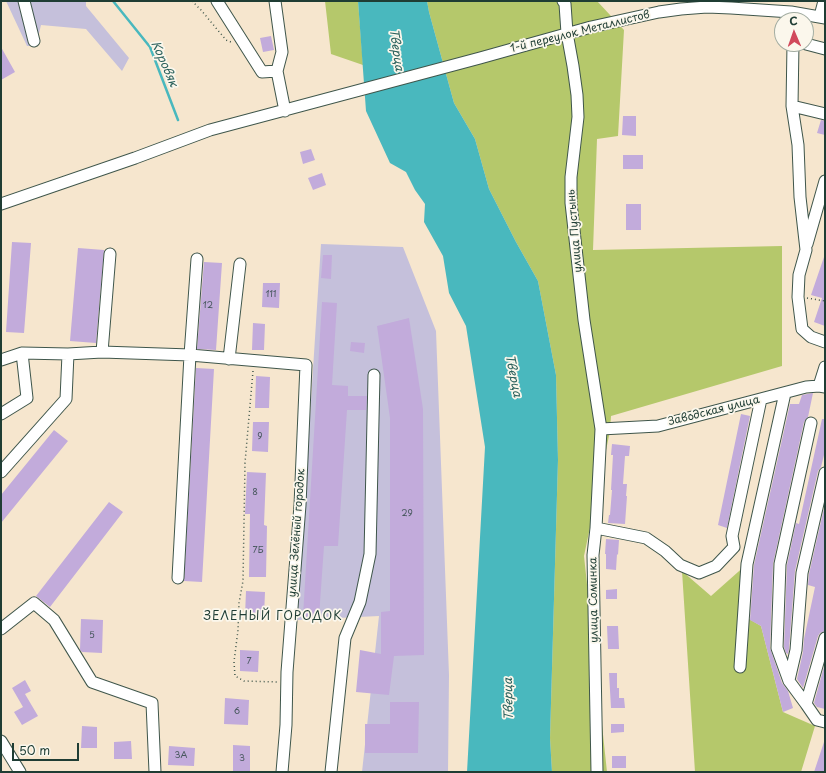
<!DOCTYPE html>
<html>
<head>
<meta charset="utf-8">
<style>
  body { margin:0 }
  #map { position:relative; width:826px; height:773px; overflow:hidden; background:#f6e6ce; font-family:"Playpen Sans",sans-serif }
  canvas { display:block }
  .frame { position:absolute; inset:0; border:2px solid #1f3d34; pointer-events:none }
  .north { position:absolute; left:774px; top:12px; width:40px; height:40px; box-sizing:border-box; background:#fbf7ec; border:1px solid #a3ada2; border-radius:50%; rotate:358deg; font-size:11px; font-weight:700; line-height:16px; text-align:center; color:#1f3d34 }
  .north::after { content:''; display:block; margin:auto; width:14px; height:18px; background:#d1495b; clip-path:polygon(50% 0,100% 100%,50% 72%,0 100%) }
  .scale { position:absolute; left:12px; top:743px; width:67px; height:18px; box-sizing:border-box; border:2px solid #1f3d34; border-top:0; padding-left:5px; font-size:12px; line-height:14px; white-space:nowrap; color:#1f3d34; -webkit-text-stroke:3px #fbf7ec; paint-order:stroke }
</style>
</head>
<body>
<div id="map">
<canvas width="826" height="773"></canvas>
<div class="frame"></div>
<div class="north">С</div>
<div class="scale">50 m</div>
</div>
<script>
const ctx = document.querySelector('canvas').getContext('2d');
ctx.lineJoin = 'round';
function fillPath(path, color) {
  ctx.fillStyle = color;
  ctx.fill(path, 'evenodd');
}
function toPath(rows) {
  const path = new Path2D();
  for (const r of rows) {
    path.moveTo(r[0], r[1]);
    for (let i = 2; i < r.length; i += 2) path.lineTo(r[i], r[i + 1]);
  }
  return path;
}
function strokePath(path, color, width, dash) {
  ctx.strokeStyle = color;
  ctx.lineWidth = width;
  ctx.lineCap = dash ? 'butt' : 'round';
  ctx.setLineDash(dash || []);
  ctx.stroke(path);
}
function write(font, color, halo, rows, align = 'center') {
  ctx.font = font + ' "Playpen Sans",sans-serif';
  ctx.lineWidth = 3.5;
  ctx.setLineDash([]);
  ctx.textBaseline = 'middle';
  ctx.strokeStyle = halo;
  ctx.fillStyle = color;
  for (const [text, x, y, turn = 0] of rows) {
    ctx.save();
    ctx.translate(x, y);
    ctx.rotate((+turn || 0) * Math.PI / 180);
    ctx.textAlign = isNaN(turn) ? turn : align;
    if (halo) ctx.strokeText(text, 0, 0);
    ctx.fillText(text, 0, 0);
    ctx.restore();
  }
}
fillPath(toPath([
  [6,1,86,1,86,6,129,58,122,71,86,29,41,25,36,46,27,46],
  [321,244,403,247,436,331,449,675,448,772,362,772,379,616,297,620]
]), '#c5c0db');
fillPath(toPath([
  [325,1,358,1,363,65,331,54],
  [427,1,597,1,624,30,618,136,597,139,593,250,782,246,782,366,611,416,610,431,584,556,607,772,552,772,550,738,558,460,556,375,538,281,516,242,489,189,475,139,454,103,429,12],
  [747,564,744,616,761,626,783,712,815,726,801,772,695,772,682,571,711,596]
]), '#b5c86b');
fillPath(toPath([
  [358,1,427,1,429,12,454,103,475,139,489,189,516,242,538,281,556,375,558,460,550,738,552,772,467,772,485,447,466,326,449,293,443,256,424,222,425,204,415,190,406,172,390,163,366,111]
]), '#49b8be');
strokePath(toPath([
  [113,1,150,47,178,120]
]), '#49b8be', 2.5);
fillPath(toPath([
  [271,36,274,50,263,52,260,38],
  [1,47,15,72,1,80],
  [623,116,636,116,636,136,622,135],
  [821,120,825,121,825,135,817,133],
  [311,149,315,160,303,164,300,152],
  [623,155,643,155,643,169,623,169],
  [322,173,326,185,313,190,308,178],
  [626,204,641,204,641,230,626,230],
  [12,242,31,243,24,333,6,332],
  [78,248,104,250,96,343,70,341],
  [323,255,332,255,331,279,321,278],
  [824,257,825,257,825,326,814,322,822,298,811,295],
  [204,262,222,263,216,350,197,349],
  [263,283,280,283,279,308,262,307],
  [322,302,337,303,332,385,348,386,348,396,367,396,366,410,347,410,338,546,324,546,319,617,303,616],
  [409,318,423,409,424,655,394,656,389,695,356,692,360,650,381,654,381,612,390,611,390,418,377,326],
  [253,323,265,324,264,350,252,350],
  [351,342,365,343,364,353,350,351],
  [196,368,214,369,202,582,184,581],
  [256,376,270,377,269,408,255,408],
  [813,393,808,417,806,419,804,422,773,564,770,648,782,683,788,691,793,708,783,712,761,626,750,620,754,565,790,404,799,404,802,395],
  [741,414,750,416,727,528,718,525],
  [822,419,825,419,825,451,821,467,818,471,795,571,789,649,788,654,786,653,784,647,787,565,796,523,799,524],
  [253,422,269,422,268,452,252,451],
  [54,430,68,441,1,523,1,495],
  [612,444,630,446,629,456,625,456,623,484,627,484,626,496,627,496,625,524,608,523,609,515,610,515,612,490,611,490,613,455,611,455],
  [247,472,266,473,264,525,267,526,266,577,249,577,250,514,245,514],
  [109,502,123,512,50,607,36,596],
  [825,504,825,631,820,633,818,636,803,688,797,679,803,652,804,639,815,587,808,585,809,574],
  [606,539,619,540,618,555,617,554,616,570,606,569,606,554,605,554],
  [617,589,617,599,606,599,606,590],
  [246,591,265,592,264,617,245,616],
  [81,619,103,620,102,653,82,652,80,650],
  [607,626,618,626,619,649,608,649],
  [240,650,259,651,258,672,240,671],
  [825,663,825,709,817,707,814,703],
  [609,673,617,673,617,688,619,688,619,698,624,698,625,708,611,708],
  [25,680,31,691,25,694,38,716,22,725,14,712,23,707,12,688],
  [225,698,249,700,248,725,224,724],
  [390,702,419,702,418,753,365,753,365,724,390,724],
  [611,724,624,724,624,732,611,733],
  [82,726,97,727,97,748,81,748],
  [131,741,132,759,114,759,114,742],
  [824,742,825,742,825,772,814,772],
  [233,745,250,746,250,772,233,772],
  [169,746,195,748,194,766,168,765],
  [612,756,626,756,626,768,612,768]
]), '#c2abdb');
const minor = toPath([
  [24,1,34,41],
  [217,1,262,72,277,71],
  [275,1,282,52,277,71,285,111],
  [563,1,565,4,567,33,573,66,577,95,578,117,571,177,571,203,584,320,601,429,596,528,593,555,597,772],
  [820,16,824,1],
  [793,44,792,106,798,145,800,197,806,250,799,275,798,297,802,329,811,337,825,342],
  [806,44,825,49],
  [792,106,825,114],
  [1,204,135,158,210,130,480,58,591,27,659,12,681,9,707,7,731,8,791,12,825,18],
  [807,244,825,181],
  [102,352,110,254],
  [68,354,102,352,190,355,306,365,300,505,287,672,286,725,282,772],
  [229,359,240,264],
  [1,360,22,353,68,354,66,399,1,472],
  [819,386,825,367],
  [1,414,27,398,22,353],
  [811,423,780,564,777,648,789,681,806,704,817,720,825,722],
  [601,429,658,426,806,387,819,386,825,387],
  [596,528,646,538,665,551,680,565,699,573,716,566,734,547,732,536,761,399],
  [178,578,190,355,197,259],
  [1,629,34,603,54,620,92,682,152,703,155,772],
  [740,667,747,564,785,393],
  [789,680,796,650,802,573,825,473],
  [806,704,825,638],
  [1,741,20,772],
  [331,772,345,638,360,602,370,554,374,375]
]);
strokePath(minor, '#3f564b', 13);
strokePath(toPath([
  [192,1,201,10,226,40,231,42],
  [807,298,825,301],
  [253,371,245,463,243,581,239,603,238,630,234,662,235,676,244,681,277,682]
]), '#3f564b', 1.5, [1, 3]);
strokePath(minor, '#fff', 11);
write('9px', '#48585e', null, [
  ["111",271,295],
  ["12",208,306],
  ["9",260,437],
  ["8",255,493],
  ["29",407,514],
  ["7Б",258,551],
  ["5",92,636],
  ["7",249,662],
  ["6",237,712],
  ["3А",181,756],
  ["3",242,759]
]);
write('11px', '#1f3d34', '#fbf7ec', [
  ["1-й переулок Металлистов",580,32,-14],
  ["улица Пустынь",575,231,-95],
  ["Заводская улица",714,411,-14],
  ["улица Зелёный городок",297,533,-86],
  ["улица Соминка",594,600,-91]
]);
write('italic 12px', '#2c625d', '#fbf7ec', [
  ["Тверца",396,50,82],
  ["Коровяк",164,64,66],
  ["Тверца",513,376,79],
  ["Тверца",509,699,-91]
]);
ctx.letterSpacing = '1px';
write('12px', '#1f3d34', '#fbf7ec', [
  ["ЗЕЛЕНЫЙ ГОРОДОК",273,617]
]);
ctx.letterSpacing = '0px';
</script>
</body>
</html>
